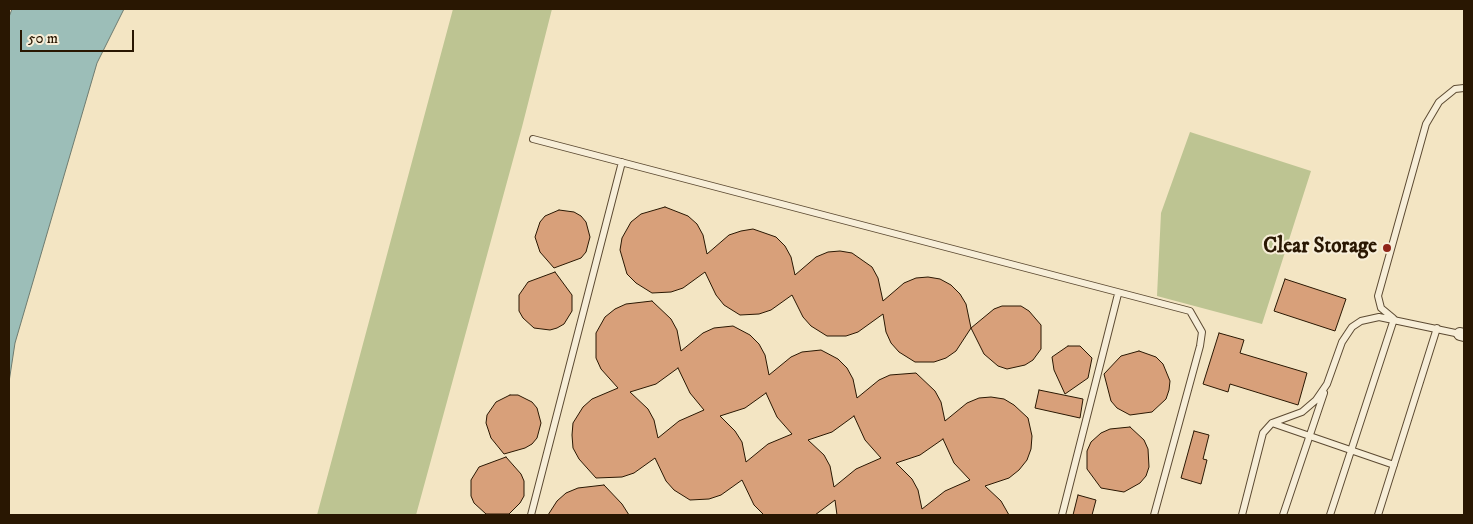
<!DOCTYPE html>
<html>
<head>
<meta charset="utf-8">
<style>
  body { margin:0 }
  #map { position:relative; width:1473px; height:524px; overflow:hidden; background:#f3e5c3; font-family:"IM FELL DW Pica",serif }
  canvas { display:block }
  .frame { position:absolute; inset:0; border:10px solid #291702; pointer-events:none }
  .scale { position:absolute; left:20px; top:30px; width:114px; height:22px; box-sizing:border-box; border:2px solid #291702; border-top:0; padding-left:6px; font-size:15px; line-height:18px; white-space:nowrap; color:#291702; -webkit-text-stroke:4px #f7eed8; paint-order:stroke }
</style>
</head>
<body>
<div id="map">
<canvas width="1473" height="524"></canvas>
<div class="frame"></div>
<div class="scale">50 m</div>
</div>
<script>
const ctx = document.querySelector('canvas').getContext('2d');
ctx.lineJoin = 'round';
function fillPath(path, color) {
  ctx.fillStyle = color;
  ctx.fill(path, 'evenodd');
}
function toPath(rows) {
  const path = new Path2D();
  for (const r of rows) {
    path.moveTo(r[0], r[1]);
    for (let i = 2; i < r.length; i += 2) path.lineTo(r[i], r[i + 1]);
  }
  return path;
}
function strokePath(path, color, width, dash) {
  ctx.strokeStyle = color;
  ctx.lineWidth = width;
  ctx.lineCap = dash ? 'butt' : 'round';
  ctx.setLineDash(dash || []);
  ctx.stroke(path);
}
function write(font, color, halo, rows, align = 'center') {
  ctx.font = font + ' "IM FELL DW Pica",serif';
  ctx.lineWidth = 4;
  ctx.setLineDash([]);
  ctx.textBaseline = 'middle';
  ctx.strokeStyle = halo;
  ctx.fillStyle = color;
  for (const [text, x, y, turn = 0] of rows) {
    ctx.save();
    ctx.translate(x, y);
    ctx.rotate((+turn || 0) * Math.PI / 180);
    ctx.textAlign = isNaN(turn) ? turn : align;
    if (halo) ctx.strokeText(text, 0, 0);
    ctx.fillText(text, 0, 0);
    ctx.restore();
  }
}
fillPath(toPath([
  [453,9,552,9,522,127,416,515,317,515],
  [1190,132,1311,171,1262,324,1157,296,1161,213]
]), '#bdc492');
const water = toPath([
  [12,9,124,9,97,63,15,343,9,382,9,17,12,9]
]);
fillPath(water, '#9cbeb8');
strokePath(water, '#6e7b6f', 1);
const building = toPath([
  [665,207,688,216,697,224,703,235,707,254,729,235,741,231,753,229,776,237,785,246,791,257,795,275,816,257,828,252,840,251,852,253,872,267,878,278,883,301,904,283,916,278,928,277,940,279,951,285,960,294,966,304,971,328,994,309,1002,306,1021,306,1029,311,1041,325,1041,349,1033,360,1025,365,1007,369,998,366,984,354,971,328,956,351,946,358,934,362,915,362,899,352,891,343,886,332,883,314,858,332,846,336,827,336,811,326,803,317,792,295,771,310,759,314,740,315,724,305,716,295,705,272,683,288,671,292,652,293,636,283,627,274,620,250,622,238,631,222,641,214,665,207],
  [559,210,574,212,581,216,586,222,590,237,586,252,581,258,554,268,540,252,535,237,540,222,545,216,559,210],
  [555,272,572,295,572,311,564,324,557,328,550,330,534,328,523,318,519,311,519,295,528,282,555,272],
  [1285,279,1346,299,1335,331,1274,311,1285,279],
  [652,301,671,319,677,330,681,351,703,333,714,328,733,326,750,335,759,344,765,355,769,375,791,357,802,352,821,350,838,359,847,368,853,379,857,398,879,380,890,375,916,373,935,391,941,402,945,421,967,403,979,398,991,397,1004,399,1014,405,1028,418,1032,436,1031,449,1027,460,1019,470,1009,478,985,486,1001,501,1009,515,837,515,835,500,815,515,764,515,754,505,742,480,721,495,709,499,690,500,674,490,666,481,655,458,634,473,622,477,596,478,579,459,573,448,572,435,573,423,583,407,592,399,618,388,601,369,596,358,596,333,605,317,615,309,626,304,652,301],
  [678,368,690,393,704,410,679,421,658,438,654,420,648,409,630,392,656,384,678,368],
  [766,393,777,417,792,434,768,444,746,462,742,442,735,431,720,416,745,408,766,393],
  [854,416,865,440,881,458,856,469,834,487,830,466,824,455,808,440,832,432,854,416],
  [943,439,954,463,970,480,945,491,922,509,918,490,912,479,896,463,920,455,943,439],
  [1219,333,1244,340,1240,353,1307,373,1298,405,1230,384,1228,392,1203,384,1219,333],
  [1068,346,1080,346,1092,358,1088,378,1065,394,1054,370,1052,357,1068,346],
  [1139,351,1156,357,1163,364,1170,381,1169,390,1166,399,1152,412,1130,415,1117,408,1111,401,1104,374,1121,356,1139,351],
  [1039,390,1083,399,1080,418,1035,408,1039,390],
  [510,395,518,395,532,402,537,408,541,423,537,438,532,444,525,448,504,454,491,438,486,423,487,415,496,402,510,395],
  [1130,427,1144,440,1148,449,1149,467,1146,476,1140,483,1124,492,1101,488,1087,469,1087,451,1091,442,1101,433,1110,429,1130,427],
  [1194,431,1209,435,1203,459,1207,460,1201,484,1181,478,1194,431],
  [506,457,521,474,524,481,524,496,520,503,509,514,486,514,474,503,471,496,471,480,479,467,506,457],
  [604,485,622,504,629,515,548,515,557,501,566,493,578,488,604,485],
  [1078,495,1096,500,1092,515,1073,515,1078,495]
]);
fillPath(building, '#d8a07a');
strokePath(building, '#291702', 1);
const service = toPath([
  [533,139,1190,311,1202,332,1200,346,1154,515],
  [1393,318,1381,308,1378,296,1426,124,1439,102,1455,89,1464,88],
  [1272,423,1394,465],
  [531,515,622,162],
  [1062,515,1118,294],
  [1242,515,1263,433,1272,423,1302,412,1316,400,1327,384,1342,342,1352,327,1361,321,1379,317,1460,334],
  [1283,515,1324,393],
  [1330,515,1394,319],
  [1378,515,1437,328]
]);
const minor = toPath([
  [1460,334,1464,335]
]);
strokePath(service, '#5c4a32', 8);
strokePath(minor, '#5c4a32', 14);
strokePath(service, '#f7eed8', 6);
strokePath(minor, '#f7eed8', 12);
for (const [x, y, r, color] of [
  [1387,248,5,"#8f2418"]
]) {
  const dot = new Path2D();
  dot.arc(x, y, r, 0, 2 * Math.PI);
  ctx.fillStyle = color;
  ctx.fill(dot);
  strokePath(dot, '#f7eed8', 2);
}
write('bold 21px', '#291702', '#f7eed8', [
  ["Clear Storage",1377,248]
], 'right');
</script>
</body>
</html>
